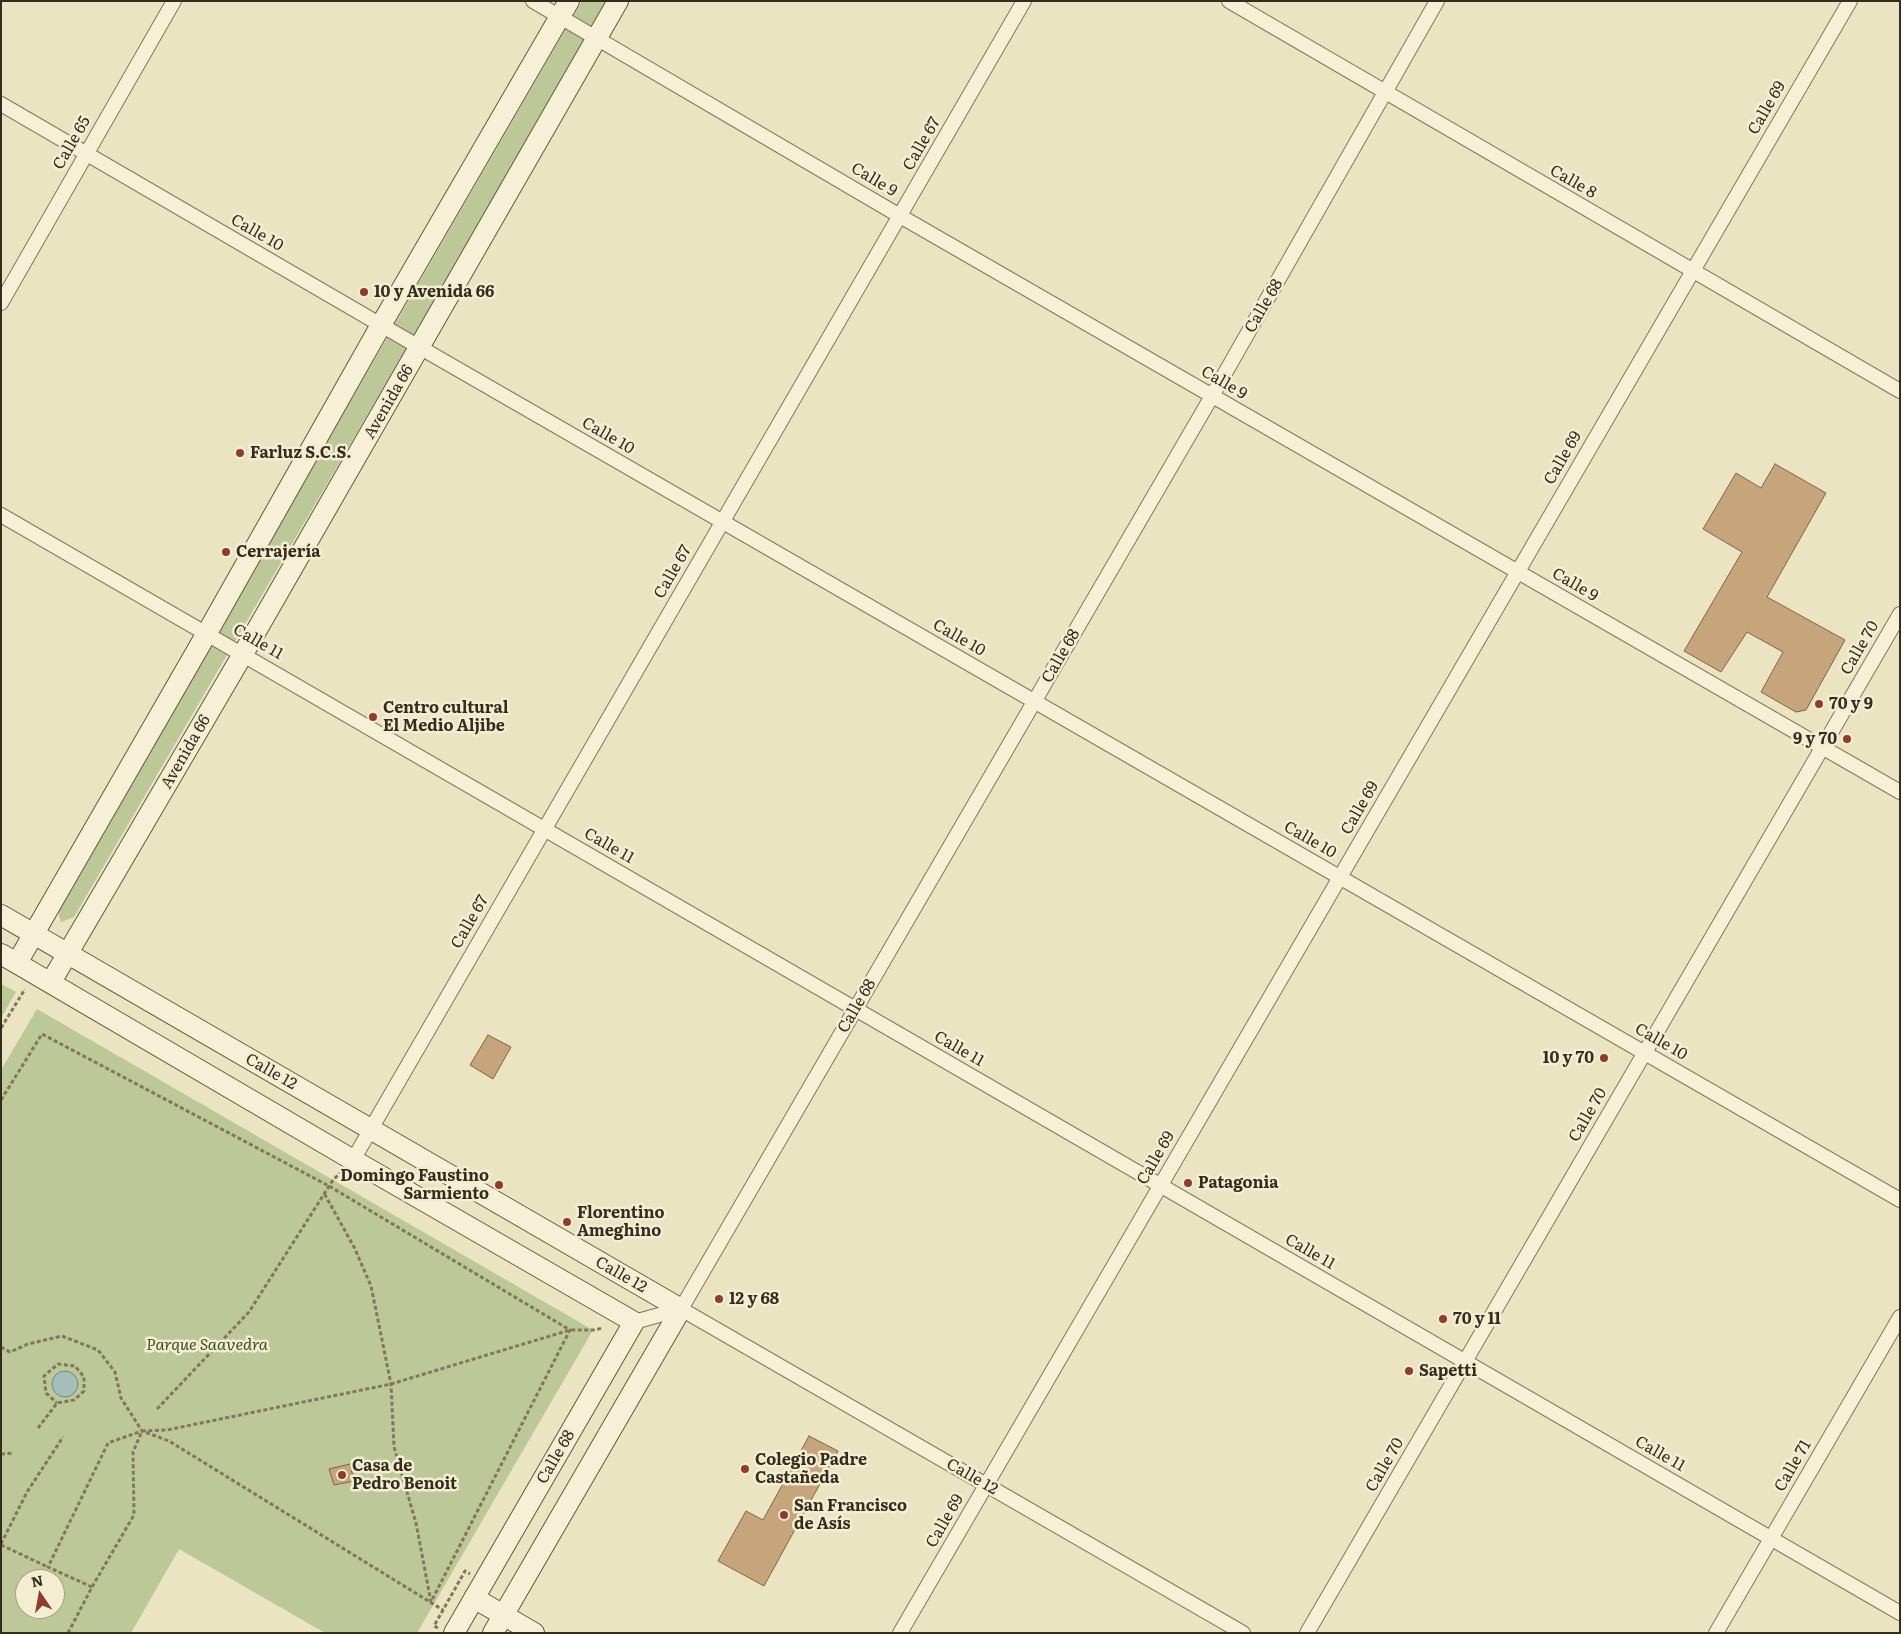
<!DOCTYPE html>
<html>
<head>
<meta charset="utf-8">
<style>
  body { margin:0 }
  #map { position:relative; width:1901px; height:1634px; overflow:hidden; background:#ebe4c3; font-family:Literata,serif }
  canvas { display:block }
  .frame { position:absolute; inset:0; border:2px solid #352c1e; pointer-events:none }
  .north { position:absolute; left:15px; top:1569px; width:50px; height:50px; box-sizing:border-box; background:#f3eed2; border:1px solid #a7a08a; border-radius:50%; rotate:348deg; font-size:14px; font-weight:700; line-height:20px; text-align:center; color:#352c1e }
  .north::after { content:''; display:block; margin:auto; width:18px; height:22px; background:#8f3c2f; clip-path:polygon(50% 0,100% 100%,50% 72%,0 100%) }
</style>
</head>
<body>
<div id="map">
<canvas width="1901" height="1634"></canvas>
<div class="frame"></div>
<div class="north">N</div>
</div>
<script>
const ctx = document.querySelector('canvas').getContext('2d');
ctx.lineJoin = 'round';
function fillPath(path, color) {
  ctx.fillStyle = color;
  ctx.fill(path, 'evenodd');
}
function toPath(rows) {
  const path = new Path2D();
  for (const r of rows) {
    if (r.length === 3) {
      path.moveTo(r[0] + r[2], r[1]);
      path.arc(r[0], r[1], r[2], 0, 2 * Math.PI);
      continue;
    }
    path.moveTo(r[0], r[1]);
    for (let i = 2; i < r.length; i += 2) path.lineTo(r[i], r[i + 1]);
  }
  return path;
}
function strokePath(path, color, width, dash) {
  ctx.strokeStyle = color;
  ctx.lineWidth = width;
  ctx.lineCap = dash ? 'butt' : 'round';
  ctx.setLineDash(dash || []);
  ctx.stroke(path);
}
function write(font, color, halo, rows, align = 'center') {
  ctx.font = font + ' Literata,serif';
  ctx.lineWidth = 5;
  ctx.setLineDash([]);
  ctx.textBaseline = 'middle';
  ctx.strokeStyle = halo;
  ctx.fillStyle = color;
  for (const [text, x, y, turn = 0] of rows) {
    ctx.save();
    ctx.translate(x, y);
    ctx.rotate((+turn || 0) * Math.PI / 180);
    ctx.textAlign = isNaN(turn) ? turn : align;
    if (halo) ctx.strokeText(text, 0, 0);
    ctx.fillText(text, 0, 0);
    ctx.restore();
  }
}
fillPath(toPath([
  [582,1,609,1,74,917,61,922,57,908],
  [1,984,16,992,1,1018],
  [37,1009,593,1330,417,1633,325,1633,179,1549,131,1633,1,1633,1,1070],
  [25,1579,55,1579,55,1609,25,1609]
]), '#bcc898');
const water = toPath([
  [65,1384,13]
]);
fillPath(water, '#a5beba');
strokePath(water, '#6d8b88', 1);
const building = toPath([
  [1775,464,1826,493,1767,597,1845,640,1806,710,1796,712,1761,692,1783,652,1747,632,1721,672,1684,651,1742,552,1703,529,1736,473,1761,488,1775,464],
  [488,1035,511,1047,493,1079,470,1065,488,1035],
  [809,1436,838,1451,764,1586,718,1561,746,1511,763,1520,809,1436],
  [350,1464,354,1481,334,1485,329,1469,350,1464]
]);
fillPath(building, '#c6a57c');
strokePath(building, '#816443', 1);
const street = toPath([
  [533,1,900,216,1900,792],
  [1229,1,1900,391],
  [1,104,381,325,1900,1200],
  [1,303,174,1],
  [1,515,1900,1613],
  [353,1160,1024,1],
  [681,1309,1243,1633],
  [634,1322,681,1309,1212,396,1437,1],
  [900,1633,1850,1],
  [1307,1633,1900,614],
  [1716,1633,1900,1317]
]);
const secondary = toPath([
  [1,915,681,1309,493,1633],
  [1,954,353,1160,634,1322,454,1633],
  [17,963,207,633,381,325,569,1],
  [51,982,243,654,618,1],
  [474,1598,534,1633]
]);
strokePath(street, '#84765b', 16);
strokePath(secondary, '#66583f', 22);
strokePath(toPath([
  [1,1028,25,989],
  [1,1100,42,1034,329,1186,570,1330,431,1602,416,1523,394,1447,391,1384,371,1286,354,1247,324,1193],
  [1,1347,10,1352,28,1344,62,1336,98,1350,115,1372,121,1398,142,1431,169,1441,443,1610],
  [157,1409,249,1312,333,1180,341,1172],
  [38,1428,57,1403,74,1400,84,1391,84,1377,75,1366,58,1364,44,1376,46,1393,57,1403],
  [1,1454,14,1453],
  [1,1544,27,1492,63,1437],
  [1,1545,48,1567],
  [92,1587,48,1567,108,1443,142,1431],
  [438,1628,434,1626,465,1571,470,1574],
  [68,1633,92,1587,134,1515,133,1452,142,1431,167,1430,391,1384,570,1330,593,1330,603,1328]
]), '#84765b', 3, [4, 2.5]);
strokePath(street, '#f6f1d6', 14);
strokePath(secondary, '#f6f1d6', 20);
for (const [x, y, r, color] of [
  [364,292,5,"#8f3c2f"],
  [240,453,5,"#8f3c2f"],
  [226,552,5,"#8f3c2f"],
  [1819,704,5,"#8f3c2f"],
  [373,717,5,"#8f3c2f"],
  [1847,739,5,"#8f3c2f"],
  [1604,1058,5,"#8f3c2f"],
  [1188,1183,5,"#8f3c2f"],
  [499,1185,5,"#8f3c2f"],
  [567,1222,5,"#8f3c2f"],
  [719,1299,5,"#8f3c2f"],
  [1443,1319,5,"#8f3c2f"],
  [1409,1371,5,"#8f3c2f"],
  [745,1469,5,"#8f3c2f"],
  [342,1475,5,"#8f3c2f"],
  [784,1515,5,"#8f3c2f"]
]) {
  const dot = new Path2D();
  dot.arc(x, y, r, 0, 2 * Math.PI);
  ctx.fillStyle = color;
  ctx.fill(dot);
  strokePath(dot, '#f3eed2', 2);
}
write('16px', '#352c1e', '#f3eed2', [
  ["Calle 69",1767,108,-60],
  ["Calle 65",72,143,-60],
  ["Calle 67",922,144,-60],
  ["Calle 9",874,180,31],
  ["Calle 8",1573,182,30],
  ["Calle 10",257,233,30],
  ["Calle 68",1264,306,-60],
  ["Calle 9",1224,383,30],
  ["Avenida 66",389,402,-60],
  ["Calle 10",608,436,30],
  ["Calle 69",1563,458,-60],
  ["Calle 67",673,572,-60],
  ["Calle 9",1575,585,30],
  ["Calle 10",959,638,30],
  ["Calle 11",258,642,30],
  ["Calle 70",1860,648,-60],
  ["Calle 68",1061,656,-60],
  ["Avenida 66",186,752,-60],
  ["Calle 69",1360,808,-60],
  ["Calle 10",1310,840,30],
  ["Calle 11",609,846,30],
  ["Calle 67",470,922,-60],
  ["Calle 68",857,1006,-60],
  ["Calle 10",1661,1042,30],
  ["Calle 11",959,1049,30],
  ["Calle 12",271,1072,30],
  ["Calle 70",1588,1115,-60],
  ["Calle 69",1156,1158,-60],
  ["Calle 11",1310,1252,30],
  ["Calle 12",621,1275,30],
  ["Calle 11",1660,1454,30],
  ["Calle 68",556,1457,-60],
  ["Calle 70",1385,1465,-60],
  ["Calle 71",1793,1466,-60],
  ["Calle 12",972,1477,30],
  ["Calle 69",945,1521,-60]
]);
write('bold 16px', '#352c1e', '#f3eed2', [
  ["10 y Avenida 66",374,292],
  ["Farluz S.C.S.",250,453],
  ["Cerrajería",236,552],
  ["70 y 9",1829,704],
  ["Centro cultural",383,708],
  ["El Medio Aljibe",383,726],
  ["9 y 70",1837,739,"right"],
  ["10 y 70",1594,1058,"right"],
  ["Domingo Faustino",489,1176,"right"],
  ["Sarmiento",489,1194,"right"],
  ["Patagonia",1198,1183],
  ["Florentino",577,1213],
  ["Ameghino",577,1231],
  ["12 y 68",729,1299],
  ["70 y 11",1453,1319],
  ["Sapetti",1419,1371],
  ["Colegio Padre",755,1460],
  ["Castañeda",755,1478],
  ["Casa de",352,1466],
  ["Pedro Benoit",352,1484],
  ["San Francisco",794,1506],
  ["de Asís",794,1524]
], 'left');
write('italic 16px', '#405026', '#f3eed2', [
  ["Parque Saavedra",207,1345]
]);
</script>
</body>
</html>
